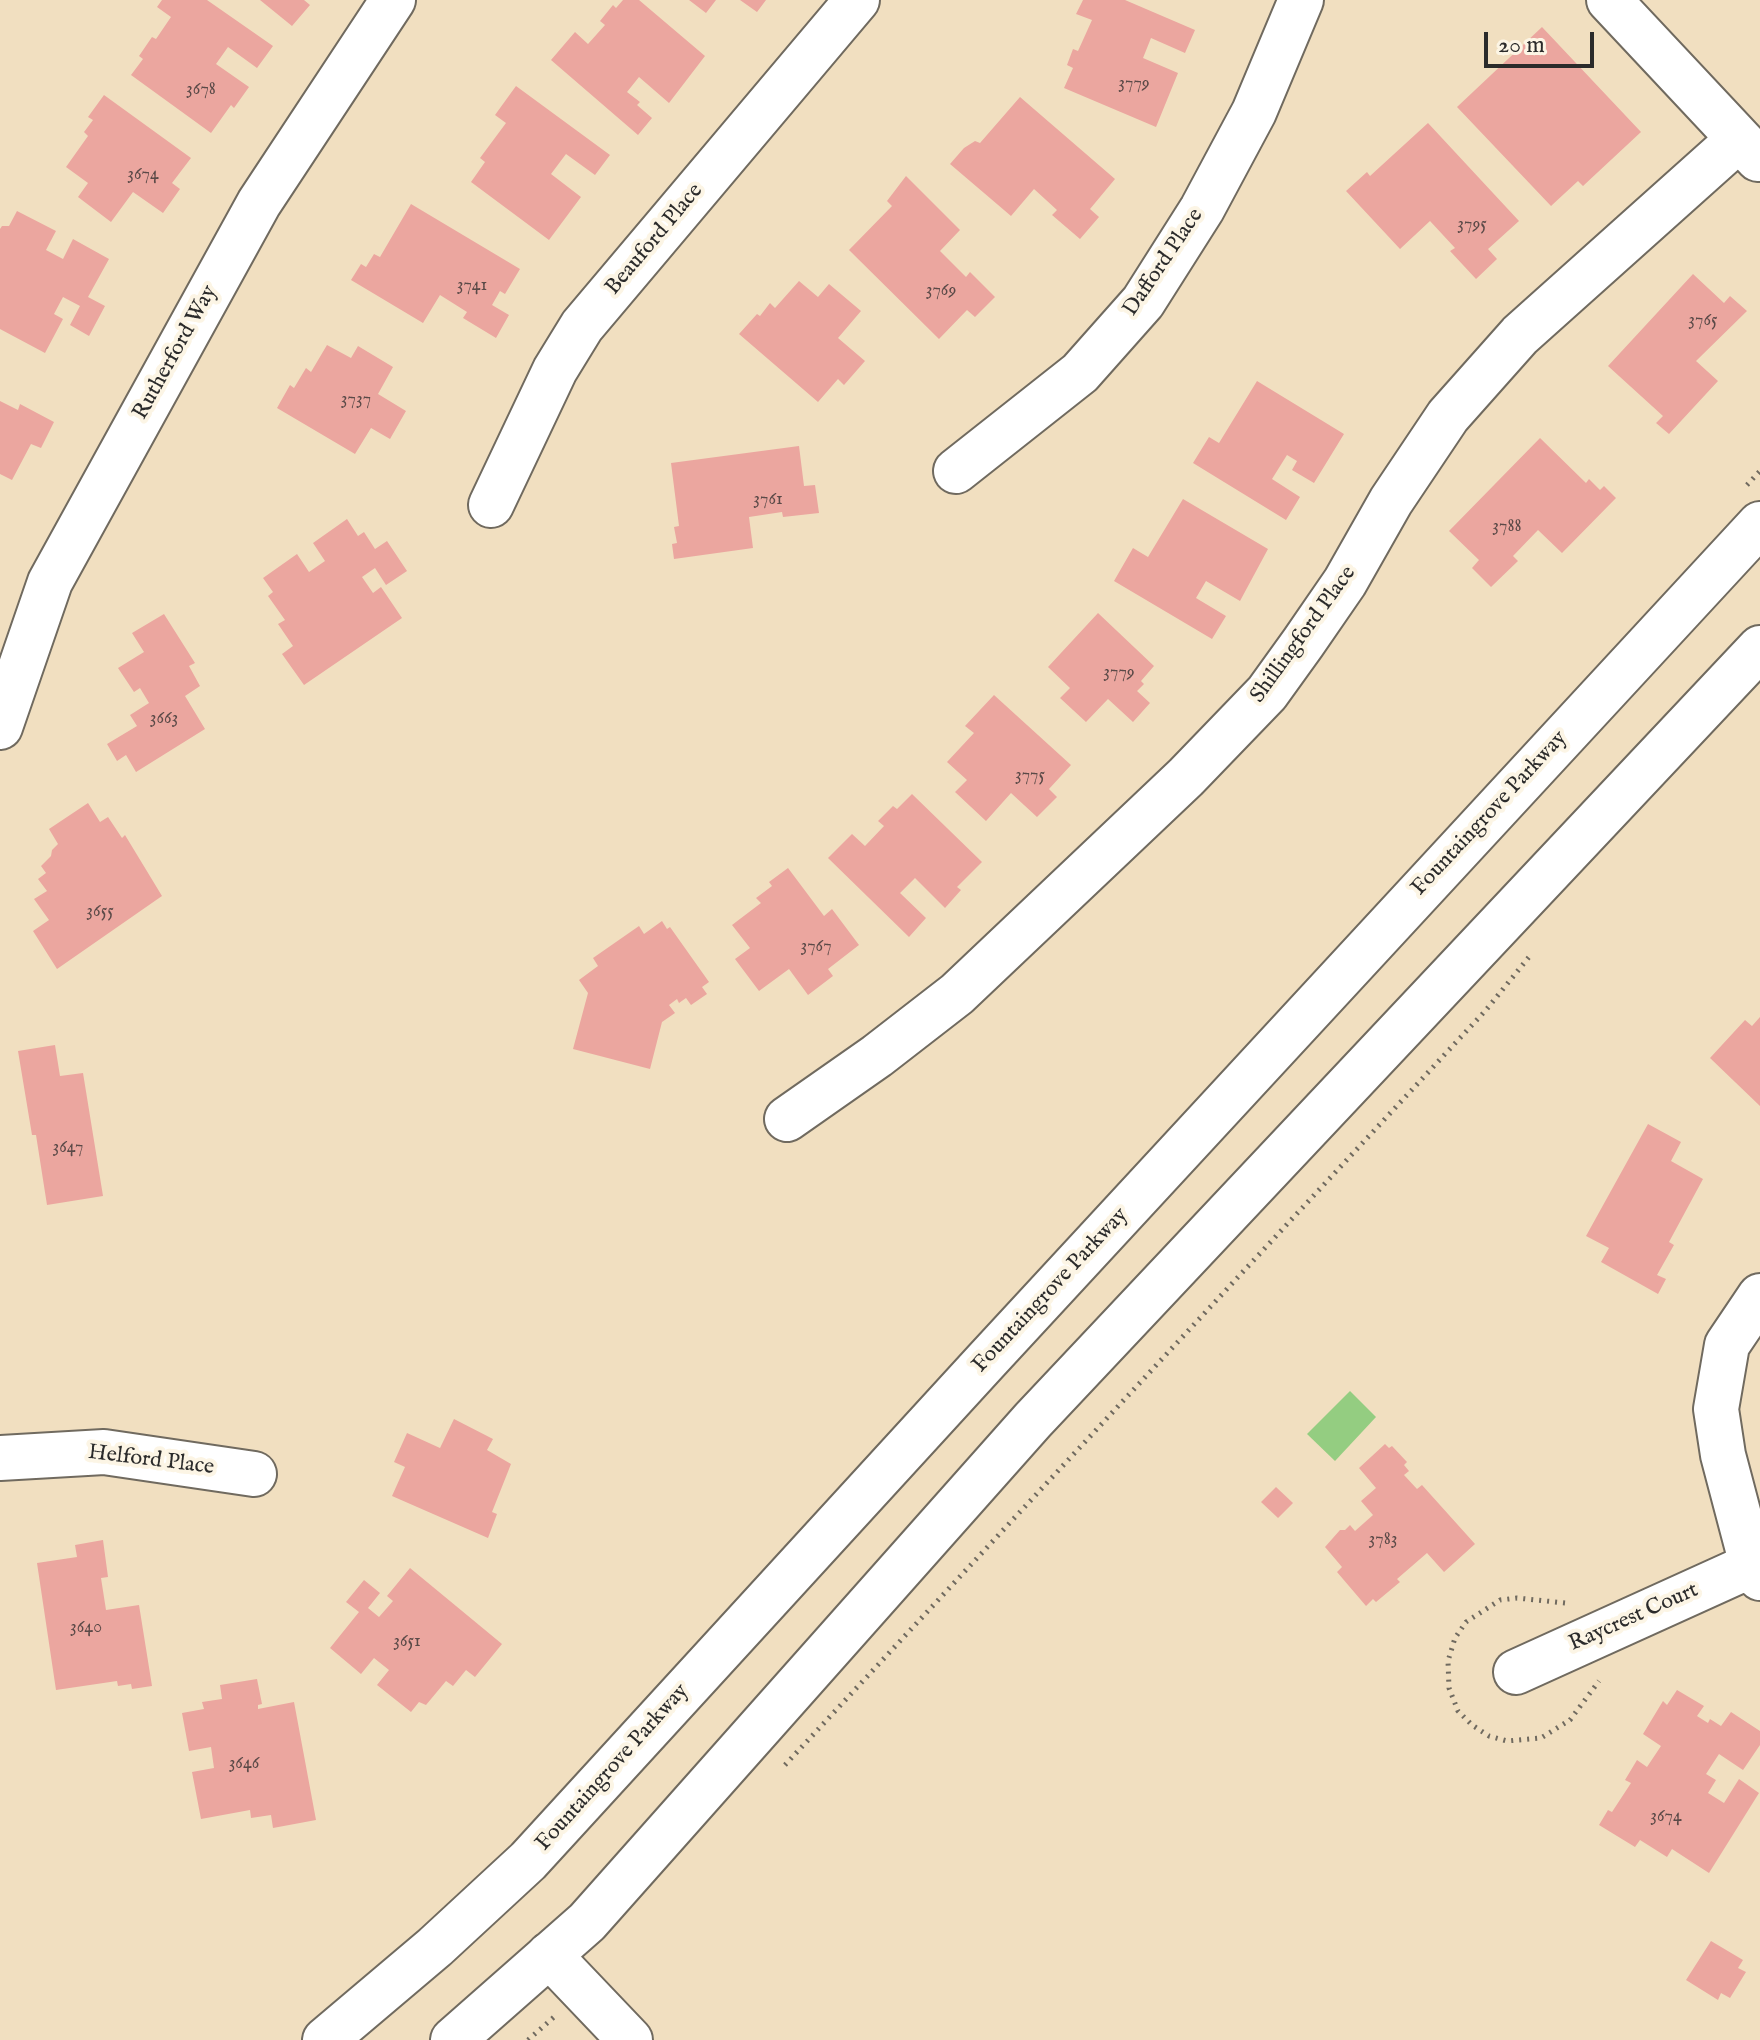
<!DOCTYPE html>
<html>
<head>
<meta charset="utf-8">
<style>
  body { margin:0 }
  #map { position:relative; width:1760px; height:2040px; overflow:hidden; background:#f1dfc0; font-family:"IM FELL English",serif }
  canvas { display:block }
  .scale { position:absolute; left:1484px; top:32px; width:110px; height:36px; box-sizing:border-box; border:4px solid #2b2b2b; border-top:0; padding-left:10px; font-size:24px; line-height:28px; white-space:nowrap; color:#2b2b2b; -webkit-text-stroke:6px #fcf5e5; paint-order:stroke }
</style>
</head>
<body>
<div id="map">
<canvas width="1760" height="2040"></canvas>
<div class="scale">20 m</div>
</div>
<script>
const ctx = document.querySelector('canvas').getContext('2d');
ctx.lineJoin = 'round';
function fillPath(path, color) {
  ctx.fillStyle = color;
  ctx.fill(path, 'evenodd');
}
function toPath(rows) {
  const path = new Path2D();
  for (const r of rows) {
    path.moveTo(r[0], r[1]);
    for (let i = 2; i < r.length; i += 2) path.lineTo(r[i], r[i + 1]);
  }
  return path;
}
function strokePath(path, color, width, dash) {
  ctx.strokeStyle = color;
  ctx.lineWidth = width;
  ctx.lineCap = dash ? 'butt' : 'round';
  ctx.setLineDash(dash || []);
  ctx.stroke(path);
}
function write(font, color, halo, rows, align = 'center') {
  ctx.font = font + ' "IM FELL English",serif';
  ctx.lineWidth = 8;
  ctx.setLineDash([]);
  ctx.textBaseline = 'middle';
  ctx.strokeStyle = halo;
  ctx.fillStyle = color;
  for (const [text, x, y, turn = 0] of rows) {
    ctx.save();
    ctx.translate(x, y);
    ctx.rotate((+turn || 0) * Math.PI / 180);
    ctx.textAlign = isNaN(turn) ? turn : align;
    if (halo) ctx.strokeText(text, 0, 0);
    ctx.fillText(text, 0, 0);
    ctx.restore();
  }
}
fillPath(toPath([
  [1350,1391,1376,1417,1335,1461,1307,1434]
]), '#94cd81');
fillPath(toPath([
  [162,0,207,0,273,46,257,68,228,47,216,64,249,87,234,108,231,105,211,133,131,75,143,59,139,56,152,37,156,39,171,17,157,7],
  [260,0,304,0,310,5,292,26],
  [623,0,639,0,705,56,669,103,639,77,627,92,640,102,637,105,652,118,638,135,551,60,575,32,588,44,605,25,600,21,613,5,616,8],
  [689,0,716,0,706,13],
  [740,0,766,0,757,12],
  [1083,0,1125,0,1195,30,1185,53,1151,38,1143,58,1178,73,1156,127,1064,88,1073,68,1067,65,1073,49,1078,51,1092,20,1076,14],
  [1542,27,1641,132,1583,186,1578,181,1551,206,1457,107],
  [516,86,610,155,595,175,566,154,551,174,581,197,549,240,471,182,485,162,480,158,506,123,495,115],
  [104,95,191,158,172,183,180,189,163,213,133,192,111,222,78,197,88,183,66,167,88,136,84,132,93,120,88,117],
  [1020,97,1115,179,1090,209,1099,217,1080,239,1052,215,1057,210,1034,189,1011,216,950,164,964,148,975,141,980,143],
  [1428,123,1519,221,1488,249,1497,259,1476,279,1450,251,1455,248,1430,221,1400,249,1346,191,1367,172,1370,176],
  [906,176,960,230,940,251,966,277,970,272,995,297,975,317,967,310,939,339,849,250,892,206,887,201],
  [411,204,520,269,505,294,500,291,492,305,509,315,496,338,463,318,467,312,440,295,423,323,351,280,361,264,366,267,374,254,380,257],
  [17,211,56,231,46,250,63,259,73,239,109,259,88,297,105,306,89,336,70,325,80,306,63,297,54,314,63,319,45,353,0,329,0,229,2,226,9,226],
  [1693,274,1724,303,1730,296,1747,311,1696,361,1718,381,1669,434,1656,423,1663,416,1608,366],
  [799,281,818,297,829,284,861,311,838,338,865,361,844,385,838,379,818,402,739,334,757,314,760,316,770,303,775,308],
  [327,345,351,358,358,346,393,367,378,394,406,411,390,439,371,428,355,454,277,408,290,385,294,388,306,368,311,372],
  [1257,381,1344,434,1314,483,1292,470,1297,461,1287,455,1272,479,1300,497,1286,520,1193,463,1209,437,1219,443],
  [0,401,18,410,20,404,54,422,41,448,31,444,12,480,0,474],
  [1540,438,1586,483,1589,479,1600,490,1604,486,1616,498,1562,553,1538,530,1513,556,1518,561,1491,587,1472,568,1479,560,1449,531],
  [799,446,804,486,815,485,819,513,783,517,782,512,749,517,753,548,674,559,672,544,677,543,674,527,679,526,671,463],
  [1183,499,1268,549,1240,601,1206,581,1196,598,1226,616,1212,639,1114,581,1133,548,1148,557],
  [347,519,358,536,364,532,375,549,387,541,407,571,386,585,375,568,362,577,373,593,381,587,402,618,304,685,282,654,293,646,278,624,285,620,268,596,273,592,263,578,297,554,309,572,325,561,313,543],
  [1098,613,1154,666,1141,681,1144,684,1137,691,1150,703,1133,722,1108,699,1086,722,1060,698,1070,688,1048,667],
  [164,614,195,663,189,666,200,686,185,696,205,729,136,772,126,755,117,761,107,744,137,726,130,715,149,703,140,688,134,692,118,668,144,652,132,633],
  [994,695,1071,765,1049,789,1057,797,1037,817,1011,793,986,821,955,792,967,780,947,762,974,733,965,726],
  [912,794,982,862,957,887,961,890,945,908,915,878,900,893,926,918,909,937,828,858,852,834,865,846,884,826,878,821,893,806,897,809],
  [88,803,100,822,108,817,122,838,125,835,162,896,57,969,33,931,49,920,34,899,47,891,38,879,46,873,41,866,51,856,52,850,58,844,49,829],
  [788,868,824,916,832,909,859,945,828,969,833,976,808,995,789,969,759,991,735,959,750,948,732,925,761,903,756,898,772,886,769,882],
  [662,921,667,929,670,927,709,982,702,987,707,994,691,1005,686,998,679,1003,677,999,669,1005,675,1013,662,1022,650,1069,573,1049,588,993,579,980,598,966,593,958,639,926,644,934],
  [1760,1017,1760,1106,1710,1058,1745,1020,1752,1026],
  [55,1045,60,1076,83,1073,103,1196,47,1205,36,1135,32,1135,18,1051],
  [1648,1124,1681,1142,1671,1161,1703,1179,1669,1242,1674,1245,1657,1275,1666,1279,1658,1294,1601,1262,1609,1248,1586,1236],
  [454,1419,493,1439,487,1450,511,1464,492,1512,497,1514,488,1538,392,1496,405,1467,394,1462,407,1433,440,1448],
  [1385,1444,1389,1448,1392,1446,1407,1462,1404,1465,1409,1471,1404,1475,1417,1489,1422,1485,1475,1544,1444,1572,1427,1553,1397,1579,1400,1582,1376,1602,1373,1599,1366,1606,1337,1572,1342,1567,1325,1547,1340,1530,1345,1530,1350,1525,1355,1531,1373,1515,1361,1501,1376,1488,1359,1468],
  [1276,1487,1293,1503,1278,1518,1261,1502],
  [103,1540,108,1577,101,1578,106,1610,139,1605,152,1686,132,1689,131,1684,118,1686,117,1681,56,1690,37,1563,77,1557,75,1545],
  [410,1568,502,1644,475,1677,466,1670,453,1686,446,1681,426,1705,419,1702,411,1712,377,1685,389,1670,374,1658,361,1674,330,1648,359,1612,346,1602,364,1580,380,1593,368,1608,379,1617,393,1601,387,1596],
  [257,1679,262,1704,258,1705,258,1709,294,1702,316,1820,273,1828,271,1815,251,1818,250,1810,201,1819,192,1772,214,1768,211,1747,189,1751,182,1713,204,1709,202,1702,222,1699,220,1685],
  [1677,1690,1704,1706,1697,1716,1708,1723,1710,1719,1721,1726,1731,1712,1760,1731,1760,1745,1743,1770,1719,1754,1706,1774,1716,1780,1708,1793,1724,1803,1739,1779,1759,1793,1709,1873,1672,1849,1667,1857,1640,1840,1635,1847,1599,1825,1608,1810,1612,1812,1631,1783,1625,1780,1637,1760,1647,1767,1661,1746,1643,1734,1663,1701,1667,1705],
  [1711,1941,1743,1960,1738,1968,1746,1972,1730,1998,1721,1993,1718,2000,1686,1980]
]), '#eba69f');
const minor = toPath([
  [1609,0,1758,159],
  [956,471,1080,373,1143,302,1202,209,1254,112,1301,0],
  [491,505,555,370,582,326,857,0],
  [0,727,50,582,259,203,393,0],
  [787,1119,877,1056,957,994,1186,777,1267,693,1303,643,1345,582,1391,501,1448,416,1520,335,1739,139],
  [1760,1296,1727,1345,1716,1409,1723,1455,1752,1565,1760,1578],
  [0,1458,104,1452,254,1474],
  [1516,1672,1752,1565],
  [549,1955,630,2040]
]);
const major = toPath([
  [325,2040,435,1947,528,1861,986,1361,1760,524],
  [453,2040,587,1922,1033,1420,1760,648]
]);
strokePath(minor, '#706a5f', 48);
strokePath(major, '#706a5f', 48);
strokePath(toPath([
  [1747,485,1760,471],
  [1565,1603,1517,1598,1500,1600,1466,1622,1455,1638,1448,1661,1449,1688,1458,1711,1472,1725,1489,1736,1507,1741,1541,1738,1570,1720,1599,1681],
  [785,1765,1486,1010,1529,957],
  [528,2040,554,2017]
]), '#706a5f', 5, [2, 6]);
strokePath(minor, '#fff', 44);
strokePath(major, '#fff', 44);
write('18px', '#5b4a48', null, [
  ["3779",1134,84],
  ["3678",201,90],
  ["3674",143,175],
  ["3795",1472,225],
  ["3741",472,286],
  ["3769",941,291],
  ["3765",1703,321],
  ["3737",356,400],
  ["3761",768,500],
  ["3788",1507,527],
  ["3779",1119,673],
  ["3663",164,719],
  ["3775",1030,776],
  ["3655",100,912],
  ["3767",816,947],
  ["3647",68,1148],
  ["3783",1383,1540],
  ["3640",86,1628],
  ["3651",407,1642],
  ["3646",244,1764],
  ["3674",1666,1817]
]);
write('22px', '#2b2b2b', '#fcf5e5', [
  ["Beauford Place",655,240,-50],
  ["Dafford Place",1164,263,-56],
  ["Rutherford Way",176,353,-61],
  ["Shillingford Place",1304,635,-54],
  ["Fountaingrove Parkway",1490,814,-47],
  ["Fountaingrove Parkway",1051,1291,-47],
  ["Helford Place",151,1461,7],
  ["Raycrest Court",1634,1618,-24],
  ["Fountaingrove Parkway",613,1768,-48]
]);
</script>
</body>
</html>
